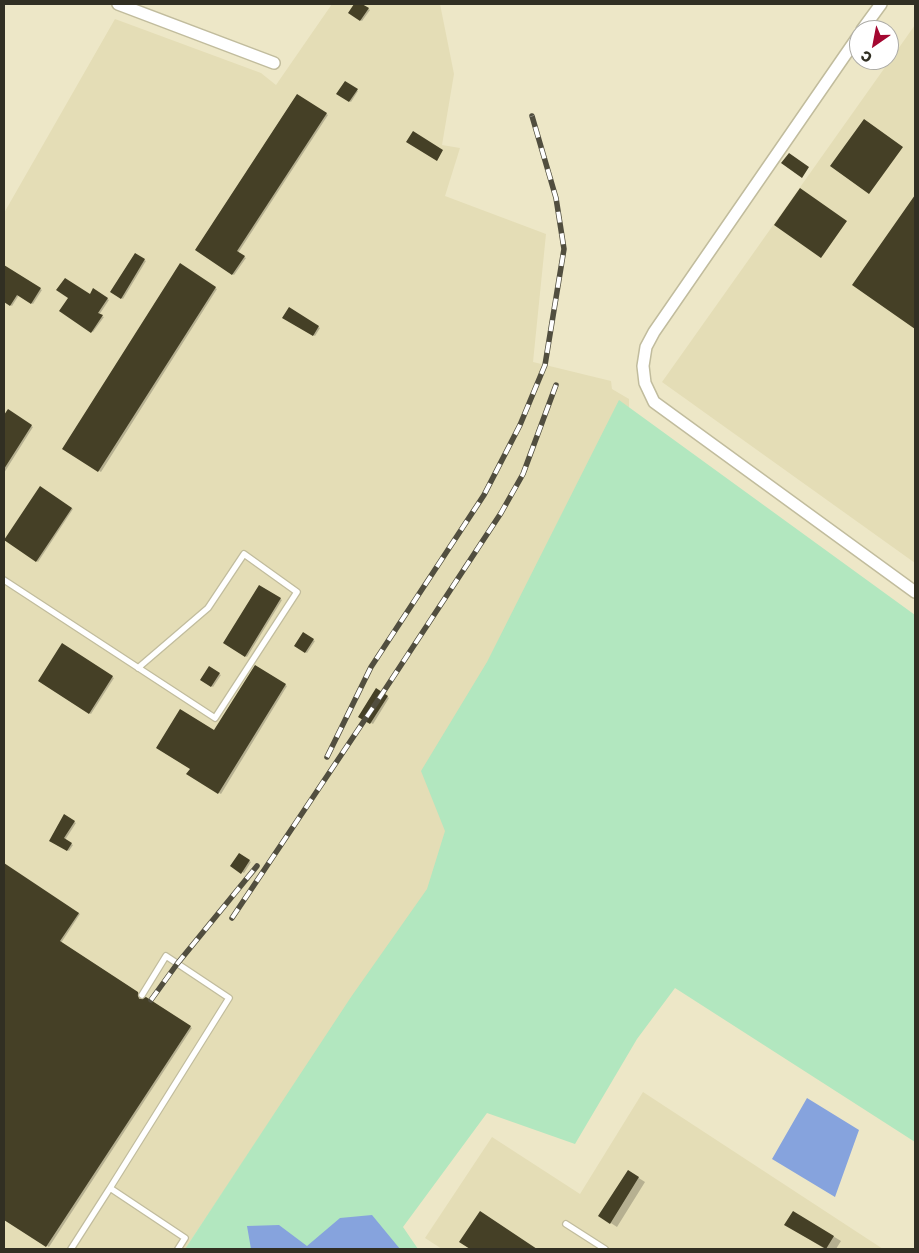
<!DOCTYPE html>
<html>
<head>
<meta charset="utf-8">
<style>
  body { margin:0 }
  #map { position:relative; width:919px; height:1253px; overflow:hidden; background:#ede7c7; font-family:"Golos Text",sans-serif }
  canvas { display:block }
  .frame { position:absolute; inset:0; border:5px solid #312f23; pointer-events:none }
  .north { position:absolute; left:849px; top:20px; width:50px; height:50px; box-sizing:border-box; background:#fff; border:1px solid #adaca7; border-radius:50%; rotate:213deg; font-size:14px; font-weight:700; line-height:20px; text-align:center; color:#312f23 }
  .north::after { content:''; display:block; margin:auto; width:18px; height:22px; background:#a40731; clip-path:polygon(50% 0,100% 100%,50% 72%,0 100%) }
</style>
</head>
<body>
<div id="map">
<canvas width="919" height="1253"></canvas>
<div class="frame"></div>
<div class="north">С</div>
</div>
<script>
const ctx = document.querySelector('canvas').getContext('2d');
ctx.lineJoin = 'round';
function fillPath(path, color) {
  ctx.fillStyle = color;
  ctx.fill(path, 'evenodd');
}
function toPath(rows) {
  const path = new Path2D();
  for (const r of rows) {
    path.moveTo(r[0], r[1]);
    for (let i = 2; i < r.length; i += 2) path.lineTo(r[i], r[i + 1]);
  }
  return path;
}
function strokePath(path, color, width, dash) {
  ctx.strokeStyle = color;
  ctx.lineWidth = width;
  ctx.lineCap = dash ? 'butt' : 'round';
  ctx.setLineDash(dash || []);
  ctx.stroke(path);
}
fillPath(toPath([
  [332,4,440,4,454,74,442,145,460,148,445,196,546,234,533,362,611,381,612,389,629,399,629,416,479,821,310,1062,185,1249,4,1249,4,213,115,19,261,73,276,85],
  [915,25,915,563,662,382],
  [643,1092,883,1249,442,1249,425,1238,492,1137,580,1194]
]), '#e4ddb6');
fillPath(toPath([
  [619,400,915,615,915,1142,675,988,637,1039,575,1144,487,1113,403,1227,418,1249,185,1249,351,997,427,889,445,831,421,771,487,662]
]), '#b2e7bf');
fillPath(toPath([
  [807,1098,859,1130,835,1197,772,1159],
  [372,1215,400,1249,251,1249,247,1226,279,1225,307,1246,340,1218]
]), '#86a3dd');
fillPath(toPath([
  [356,4,360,4,370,10,362,21,350,13],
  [346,83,358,91,351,102,338,94],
  [297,95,328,115,238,253,246,258,234,275,196,250],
  [915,197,915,328,854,285],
  [135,254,146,261,123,299,112,292],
  [180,265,217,289,101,472,64,449],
  [4,266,42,290,33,304,19,295,12,306,4,301],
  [94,290,109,300,99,315,104,317,93,332,60,311,90,296],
  [289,309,320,328,315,336,284,317],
  [8,411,33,427,4,473,4,418],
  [40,488,73,509,38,562,5,540],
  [260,586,282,600,247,657,225,643],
  [303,634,315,641,307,653,295,646],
  [62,645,114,678,91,714,39,681],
  [255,667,287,686,221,794,188,774],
  [209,668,221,675,213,687,201,679],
  [377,690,389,698,373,724,360,716],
  [65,816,76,823,65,840,73,845,69,851,51,841],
  [240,854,251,862,244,873,232,866],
  [4,865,80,914,61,943,140,994,141,1000,146,998,192,1028,49,1247,4,1218],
  [628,1171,645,1182,617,1227,600,1216],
  [481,1212,536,1249,472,1249,461,1242],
  [793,1212,841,1241,836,1249,825,1249,786,1225]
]), '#0003');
fillPath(toPath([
  [354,4,362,4,369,8,360,21,348,13],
  [345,81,358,89,349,102,336,94],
  [297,94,327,113,237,251,245,256,232,275,195,250],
  [864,119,903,147,869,194,830,166],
  [413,131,443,150,437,161,406,142],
  [789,153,809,167,802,178,781,163],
  [800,188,847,221,821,258,774,225],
  [915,195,915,329,852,285],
  [135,253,145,259,121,299,110,292],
  [180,263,216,287,98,472,62,449],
  [4,265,41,288,31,304,17,295,10,306,4,302],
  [65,278,90,294,93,288,108,298,98,313,103,315,91,333,59,311,68,298,56,290],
  [289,307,319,326,313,336,282,318],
  [8,409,32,425,4,469,4,415],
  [40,486,72,508,36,562,4,540],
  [259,585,281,598,245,657,223,643],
  [303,632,314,639,305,653,294,646],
  [62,643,113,676,89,714,38,681],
  [255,665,286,684,218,794,186,774,190,769,156,748,180,709,214,730],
  [209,666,220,673,211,687,200,680],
  [376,688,388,696,370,724,358,717],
  [64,814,75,821,64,838,72,843,67,851,49,841],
  [239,853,250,860,241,874,230,866],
  [4,863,79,913,60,941,138,992,139,999,146,997,191,1026,46,1247,4,1220],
  [628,1170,639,1177,610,1224,598,1216],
  [480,1211,537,1249,470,1249,459,1242],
  [793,1211,834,1236,826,1249,784,1225]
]), '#454026');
const service = toPath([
  [4,580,215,718,297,592,244,554,208,608,138,668],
  [110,1188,229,998,166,956,142,995],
  [566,1224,605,1249],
  [71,1249,110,1188,185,1238,178,1249]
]);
const minor = toPath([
  [118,4,274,63],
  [862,30,881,4],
  [859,35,654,332,646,347,643,366,645,383,654,402,915,592]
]);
strokePath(service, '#c1bc9d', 8);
strokePath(minor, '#c1bc9d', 14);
strokePath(service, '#fff', 5.5);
strokePath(minor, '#fff', 11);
const rail = toPath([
  [327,757,371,667,484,495,520,425,545,365,564,249,556,198,532,116],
  [232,918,382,694,501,513,523,474,556,385],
  [151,1000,177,964,257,866]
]);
strokePath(rail, '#514e3f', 5.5);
strokePath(rail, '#fff', 4, [11]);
</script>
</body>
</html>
